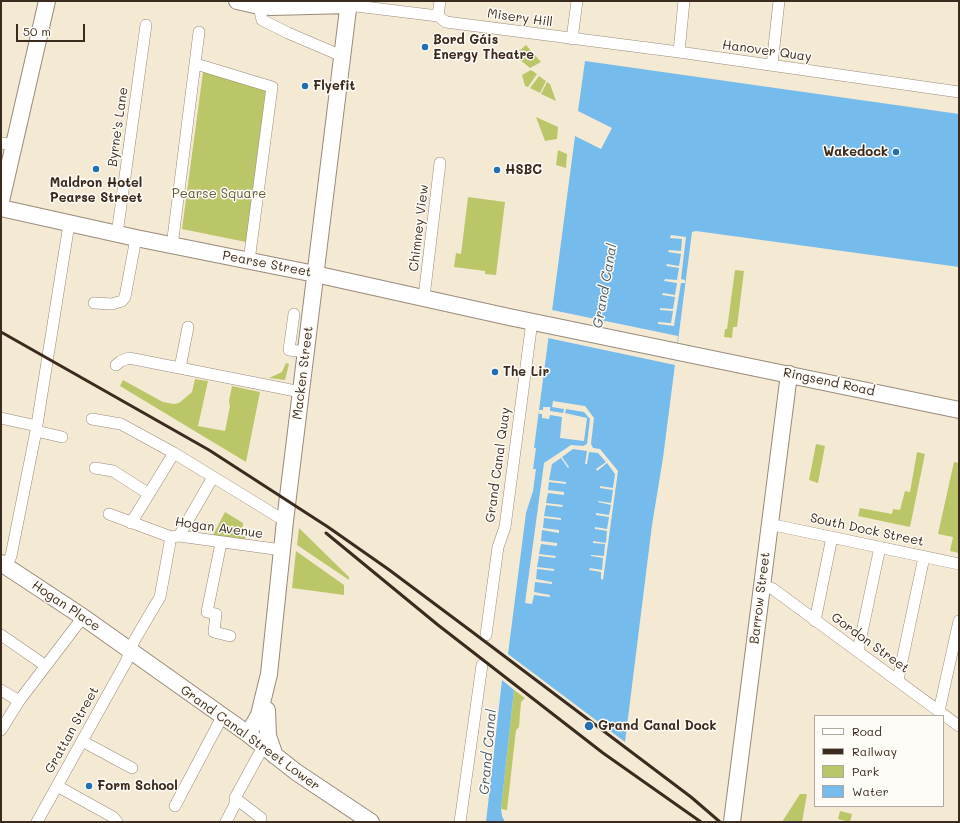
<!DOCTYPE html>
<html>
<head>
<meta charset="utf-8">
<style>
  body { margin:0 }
  #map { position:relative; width:960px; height:823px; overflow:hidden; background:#f4ead4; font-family:Mali,sans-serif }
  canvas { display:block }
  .frame { position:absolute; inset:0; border:2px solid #3b2a1e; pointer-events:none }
  .legend { position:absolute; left:814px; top:715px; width:130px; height:92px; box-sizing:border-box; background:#fdfcf7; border:1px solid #afa8a0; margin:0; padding:5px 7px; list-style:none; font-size:12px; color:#3b2a1e }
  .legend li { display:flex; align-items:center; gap:8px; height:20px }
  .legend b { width:20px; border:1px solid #afa8a0 }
  .scale { position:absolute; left:16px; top:24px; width:69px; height:18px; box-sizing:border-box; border:2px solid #3b2a1e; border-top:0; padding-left:5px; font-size:12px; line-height:14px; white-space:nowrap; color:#3b2a1e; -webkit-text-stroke:3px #fdfcf7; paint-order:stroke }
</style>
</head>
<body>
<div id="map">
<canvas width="960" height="823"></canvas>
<div class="frame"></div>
<ul class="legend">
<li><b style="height:5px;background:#fff"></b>Road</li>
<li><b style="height:5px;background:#3b2a1e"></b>Railway</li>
<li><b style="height:11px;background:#bbc668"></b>Park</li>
<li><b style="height:11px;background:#75bbec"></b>Water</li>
</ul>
<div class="scale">50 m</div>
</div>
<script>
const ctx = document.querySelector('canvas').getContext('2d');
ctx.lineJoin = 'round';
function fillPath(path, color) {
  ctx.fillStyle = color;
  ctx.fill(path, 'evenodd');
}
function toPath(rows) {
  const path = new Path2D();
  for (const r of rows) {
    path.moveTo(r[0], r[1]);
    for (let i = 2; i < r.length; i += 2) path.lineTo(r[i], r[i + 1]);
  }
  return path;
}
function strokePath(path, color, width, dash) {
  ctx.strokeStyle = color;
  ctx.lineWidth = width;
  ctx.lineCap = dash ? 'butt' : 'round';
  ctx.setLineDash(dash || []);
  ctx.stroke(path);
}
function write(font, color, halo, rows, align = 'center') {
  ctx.font = font + ' Mali,sans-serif';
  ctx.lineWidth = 3;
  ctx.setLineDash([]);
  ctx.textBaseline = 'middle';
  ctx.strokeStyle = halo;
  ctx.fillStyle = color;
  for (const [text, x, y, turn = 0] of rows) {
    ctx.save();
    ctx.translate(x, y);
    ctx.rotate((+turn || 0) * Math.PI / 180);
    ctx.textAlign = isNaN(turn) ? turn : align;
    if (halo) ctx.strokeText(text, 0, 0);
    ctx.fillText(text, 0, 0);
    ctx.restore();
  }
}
fillPath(toPath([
  [526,45,541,62,530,68,514,55],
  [531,70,537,74,528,87,525,86,522,75],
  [203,72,266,90,246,242,182,229],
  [539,76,546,81,540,93,530,88],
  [547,82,550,84,556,101,541,94],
  [536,117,558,127,557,139,545,141],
  [558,150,567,154,566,168,556,165],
  [468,197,505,202,496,275,485,274,485,271,454,267,456,253,461,254],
  [735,270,744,271,737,327,733,327,732,338,724,337,725,329,727,329],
  [286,363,289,364,285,380,269,378,282,372],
  [195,379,208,381,198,426,214,429,225,431,230,406,229,401,232,386,260,392,246,462,120,386,123,380,163,402,174,404,179,403,192,392],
  [816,444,825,446,818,483,809,480],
  [917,452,925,454,910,527,858,516,860,508,892,514,893,509,900,510,905,491,910,492],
  [954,462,959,463,959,553,950,551,953,537,938,534],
  [225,512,243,523,242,536,246,536,245,540,213,535],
  [299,528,349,577,349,580,297,545],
  [296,551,344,585,344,595,292,588],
  [514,690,525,698,521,702,519,727,516,730,507,810,501,809],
  [800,794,807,794,802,822,782,822],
  [840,811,852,814,850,822,838,819]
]), '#bbc668');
fillPath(toPath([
  [585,61,959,114,959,267,696,231,692,232,663,458,652,525,625,742,508,654,526,513,533,491,536,469,533,469,536,448,534,448,575,136,601,149,612,128,578,111],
  [502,680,514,690,501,809,502,816,505,822,486,822]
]), '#75bbec');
fillPath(toPath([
  [671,235,686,237,681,279,685,280,685,283,681,283,674,326,658,324,658,322,671,323,673,311,660,310,660,308,673,309,675,297,662,295,663,293,675,295,677,283,664,281,665,279,677,280,679,268,666,266,667,264,679,266,681,254,668,252,669,250,681,251,682,239,670,238],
  [552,310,678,336,675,365,548,338],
  [553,401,585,406,594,418,591,444,593,448,600,449,618,471,603,580,601,579,601,572,589,570,590,568,602,570,603,558,591,556,591,555,604,556,605,544,593,543,593,541,606,543,607,531,595,529,595,527,607,529,609,517,596,515,596,513,609,515,611,505,598,502,598,501,611,503,613,490,600,488,600,486,613,488,615,474,607,463,597,471,596,469,606,462,598,453,589,452,587,464,585,464,587,451,573,449,562,457,569,467,568,468,561,458,552,464,549,480,566,482,566,484,549,482,548,490,564,492,564,495,548,493,546,503,563,505,562,507,546,505,544,516,561,518,561,520,544,518,543,528,559,530,559,533,542,530,541,541,557,543,557,546,541,544,539,554,556,556,555,558,539,556,537,567,554,569,554,571,537,569,536,579,552,582,552,584,535,582,534,592,550,595,550,597,534,595,532,604,525,603,544,463,571,445,583,446,587,444,590,419,584,412,566,409,565,413,587,418,584,441,560,438,562,417,550,415,549,419,542,418,542,414,539,414,539,410,543,410,543,407,550,407,550,411,563,413,564,409,552,407]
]), '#f4ead4');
const street = toPath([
  [348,5,438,16,446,22,679,52,959,92],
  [259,6,262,20,288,33,342,56],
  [438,16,440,1],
  [572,39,577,1],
  [679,52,684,1],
  [196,64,272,87,249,261],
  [772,65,779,1],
  [1,143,14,145],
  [117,234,146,25],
  [172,246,199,32],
  [424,297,440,163],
  [94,303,112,304,122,301,125,297,136,238],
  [294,314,289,350,306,352],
  [116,365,121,361,129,358,301,392],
  [180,368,188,327],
  [1,418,37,426],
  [92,419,121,424,174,453,285,521],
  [36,431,62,437],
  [95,468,113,471,149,494],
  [109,514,171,537,179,536,282,550],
  [131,523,174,453],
  [769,524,959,564],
  [179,536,213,477],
  [221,543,207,612,216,614,214,632,230,636],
  [6,566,11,556,36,431,69,224],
  [762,585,773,589,959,726],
  [815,621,832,537],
  [1,635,46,666],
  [486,635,498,547,505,527,532,321],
  [858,651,880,547],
  [898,680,924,557],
  [1,690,19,701],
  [939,711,959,621],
  [1,730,19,701,83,617],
  [82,741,132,768],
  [57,786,113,817,117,822],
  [235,798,261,818],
  [175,806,222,717],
  [37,822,126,662,134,641,160,597,171,537],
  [226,822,235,804,235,798,263,747],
  [460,822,482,665]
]);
const secondary = toPath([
  [237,1,259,6,272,7,348,5],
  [1,201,47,1],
  [1,208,136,238,315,274,509,317,959,410],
  [1,563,83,617,248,734,296,772,371,822],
  [267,710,268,736,275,756],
  [248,734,259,715,269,674,285,521,349,1],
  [732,822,789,374]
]);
strokePath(street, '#988a79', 12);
strokePath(secondary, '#988a79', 18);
strokePath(street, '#fff', 11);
strokePath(secondary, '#fff', 16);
strokePath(toPath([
  [1,332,209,450,328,527,388,569,471,631,691,797,720,822],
  [326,533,438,625,603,753,701,822]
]), '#3b2a1e', 3);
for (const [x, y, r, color] of [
  [425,47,4,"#1f6fb2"],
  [305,86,4,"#1f6fb2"],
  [896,152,4,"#1f6fb2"],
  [96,169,4,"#1f6fb2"],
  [497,170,4,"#1f6fb2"],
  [495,372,4,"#1f6fb2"],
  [589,726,5,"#1f6fb2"],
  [89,786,4,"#1f6fb2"]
]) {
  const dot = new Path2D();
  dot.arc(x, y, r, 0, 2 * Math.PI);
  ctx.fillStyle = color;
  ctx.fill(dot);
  strokePath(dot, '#fdfcf7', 1.5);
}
write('13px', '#3b2a1e', '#fdfcf7', [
  ["Misery Hill",520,18,8],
  ["Hanover Quay",767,51,8],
  ["Byrne's Lane",118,127,-82],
  ["Chimney View",419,228,-83],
  ["Pearse Street",267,264,11],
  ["Macken Street",303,373,-83],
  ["Ringsend Road",829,382,12],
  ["Grand Canal Quay",498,465,-82],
  ["Hogan Avenue",219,528,8],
  ["South Dock Street",867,530,12],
  ["Barrow Street",760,598,-83],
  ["Hogan Place",66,606,34],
  ["Gordon Street",870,643,36],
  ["Grattan Street",72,730,-61],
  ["Grand Canal Street Lower",250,738,36]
]);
write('bold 13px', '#3b2a1e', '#fdfcf7', [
  ["Bord Gáis",433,40],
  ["Energy Theatre",433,55],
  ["Flyefit",313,86],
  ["Wakedock",888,152,"right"],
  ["HSBC",505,170],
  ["Maldron Hotel",96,183,"center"],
  ["Pearse Street",96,198,"center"],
  ["The Lir",503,372],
  ["Grand Canal Dock",598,726],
  ["Form School",97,786]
], 'left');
write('13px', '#615934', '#fdfcf7', [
  ["Pearse Square",219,194]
]);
write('italic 14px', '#4f5d66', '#fdfcf7', [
  ["Grand Canal",605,286,-80],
  ["Grand Canal",488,752,-85]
]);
</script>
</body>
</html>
